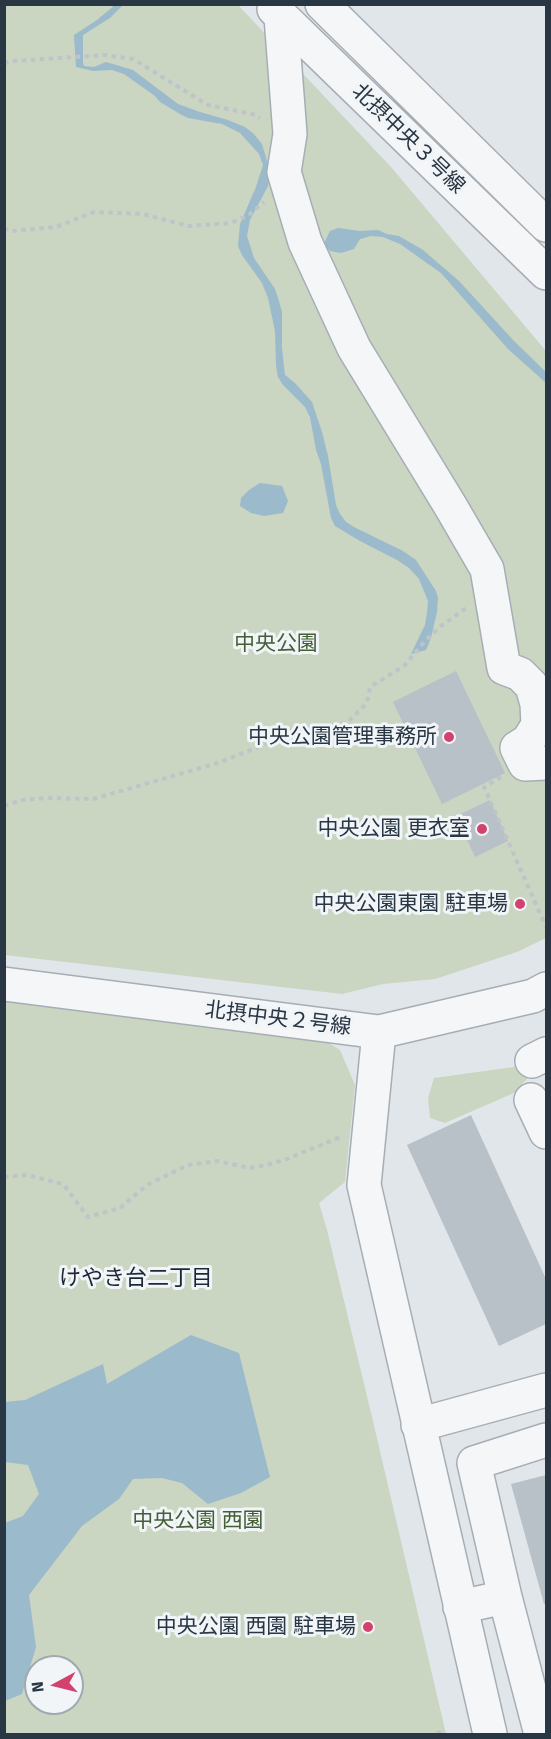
<!DOCTYPE html>
<html>
<head>
<meta charset="utf-8">
<style>
  body { margin:0 }
  #map { position:relative; width:551px; height:1739px; overflow:hidden; background:#e1e6ea; font-family:"Fira Sans",sans-serif }
  canvas { display:block }
  .frame { position:absolute; inset:0; border:6px solid #293643; pointer-events:none }
  .north { position:absolute; left:24px; top:1655px; width:60px; height:60px; box-sizing:border-box; background:#f1f5f8; border:2px solid #a1a9b0; border-radius:50%; rotate:263deg; font-size:16px; font-weight:700; line-height:24px; text-align:center; color:#293643 }
  .north::after { content:''; display:block; margin:auto; width:21px; height:27px; background:#d3426e; clip-path:polygon(50% 0,100% 100%,50% 72%,0 100%) }
</style>
</head>
<body>
<div id="map">
<canvas width="551" height="1739"></canvas>
<div class="frame"></div>
<div class="north">N</div>
</div>
<script>
const ctx = document.querySelector('canvas').getContext('2d');
ctx.lineJoin = 'round';
function fillPath(path, color) {
  ctx.fillStyle = color;
  ctx.fill(path, 'evenodd');
}
function toPath(rows) {
  const path = new Path2D();
  for (const r of rows) {
    path.moveTo(r[0], r[1]);
    for (let i = 2; i < r.length; i += 2) path.lineTo(r[i], r[i + 1]);
  }
  return path;
}
function strokePath(path, color, width, dash) {
  ctx.strokeStyle = color;
  ctx.lineWidth = width;
  ctx.lineCap = dash ? 'butt' : 'round';
  ctx.setLineDash(dash || []);
  ctx.stroke(path);
}
function write(font, color, halo, rows, align = 'center') {
  ctx.font = font + ' "Fira Sans","Noto Sans JP",sans-serif';
  ctx.lineWidth = 6;
  ctx.setLineDash([]);
  ctx.textBaseline = 'middle';
  ctx.strokeStyle = halo;
  ctx.fillStyle = color;
  for (const [text, x, y, turn = 0] of rows) {
    ctx.save();
    ctx.translate(x, y);
    ctx.rotate((+turn || 0) * Math.PI / 180);
    ctx.textAlign = isNaN(turn) ? turn : align;
    if (halo) ctx.strokeText(text, 0, 0);
    ctx.fillText(text, 0, 0);
    ctx.restore();
  }
}
fillPath(toPath([
  [5,5,238,5,391,167,546,351,546,938,517,952,435,979,383,984,342,994,5,955],
  [5,999,322,1039,340,1050,355,1085,345,1182,319,1203,327,1230,372,1417,446,1734,5,1734],
  [36,1667,72,1667,72,1703,36,1703],
  [525,1061,530,1076,522,1084,523,1089,445,1123,430,1118,428,1098,434,1078,514,1067]
]), '#cad5c2');
fillPath(toPath([
  [115,5,123,5,110,18,83,35,83,63,84,66,94,67,106,62,133,70,178,104,200,112,228,120,245,127,254,134,262,144,270,171,268,186,250,220,247,236,254,258,275,289,279,301,282,312,282,348,285,375,295,383,312,402,322,432,328,456,336,505,340,514,346,522,354,527,403,551,416,560,436,591,438,598,437,612,431,638,426,650,411,654,425,625,427,613,428,601,419,579,409,568,397,560,360,541,335,526,331,518,321,464,316,450,310,417,305,407,283,385,278,377,276,366,275,331,268,298,262,283,242,255,238,246,240,224,256,187,263,165,259,154,240,133,222,124,188,118,180,114,160,102,155,96,124,74,112,70,93,71,76,67,74,35,97,20],
  [338,228,360,231,378,230,387,234,399,236,423,250,459,281,514,341,546,372,546,383,508,349,441,273,400,244,383,237,371,236,360,239,354,249,341,253,330,251,324,244,327,237,330,231],
  [260,483,282,486,288,501,283,513,264,516,251,513,240,506,241,498,249,490],
  [191,1335,239,1353,270,1477,241,1493,208,1504,182,1483,162,1478,133,1479,119,1499,82,1526,29,1595,36,1647,22,1694,5,1701,5,1523,23,1516,39,1494,28,1465,5,1462,5,1402,25,1400,103,1364,107,1384]
]), '#9bbacc');
fillPath(toPath([
  [456,671,505,773,442,804,393,702],
  [490,800,508,841,475,857,456,816],
  [471,1115,546,1279,546,1324,499,1346,407,1145],
  [546,1475,546,1603,544,1604,511,1484]
]), '#b8c0c8');
const minor = toPath([
  [322,4,546,225],
  [274,9,546,273],
  [281,17,290,134,284,172,305,242,354,348,451,507,487,569,504,668,520,674,532,686,537,704,538,725,528,741,517,748,525,764,546,763],
  [4,984,379,1032,533,996,546,989],
  [379,1032,364,1185,490,1734],
  [532,1061,546,1054],
  [531,1100,546,1132],
  [418,1425,546,1390],
  [505,1597,541,1734],
  [460,1607,505,1597,474,1463,546,1440]
]);
strokePath(minor, '#a6aeb5', 36);
strokePath(toPath([
  [4,63,15,61,104,55,133,59,208,105,252,114,260,118],
  [4,228,11,231,56,227,94,212,143,214,188,226,231,223,249,215,264,202],
  [501,777,484,787,546,927],
  [4,806,22,800,45,798,93,799,218,763,263,745,286,731,347,723,367,703,370,687,404,666,424,642,441,626,466,608],
  [4,1177,27,1175,63,1184,88,1217,120,1208,147,1185,188,1165,217,1161,250,1168,267,1165,287,1159,340,1137],
  [437,1734,444,1729]
]), '#bfc4c9', 4, [4.5, 4.5]);
strokePath(minor, '#f4f6f8', 33);
for (const [x, y, r, color] of [
  [449,737,6,"#d3426e"],
  [482,829,6,"#d3426e"],
  [520,904,6,"#d3426e"],
  [368,1627,6,"#d3426e"]
]) {
  const dot = new Path2D();
  dot.arc(x, y, r, 0, 2 * Math.PI);
  ctx.fillStyle = color;
  ctx.fill(dot);
  strokePath(dot, '#f1f5f8', 2);
}
write('21px', '#293643', '#f1f5f8', [
  ["北摂中央３号線",408,139,44],
  ["北摂中央２号線",278,1019,7]
]);
write('21px', '#445f36', '#f1f5f8', [
  ["中央公園",276,644],
  ["中央公園 西園",198,1521]
]);
write('21px', '#293643', '#f1f5f8', [
  ["中央公園管理事務所",437,737],
  ["中央公園 更衣室",470,829],
  ["中央公園東園 駐車場",508,904],
  ["中央公園 西園 駐車場",356,1627]
], 'right');
write('22px', '#1b2734', '#f1f5f8', [
  ["けやき台二丁目",136,1279]
]);
</script>
</body>
</html>
